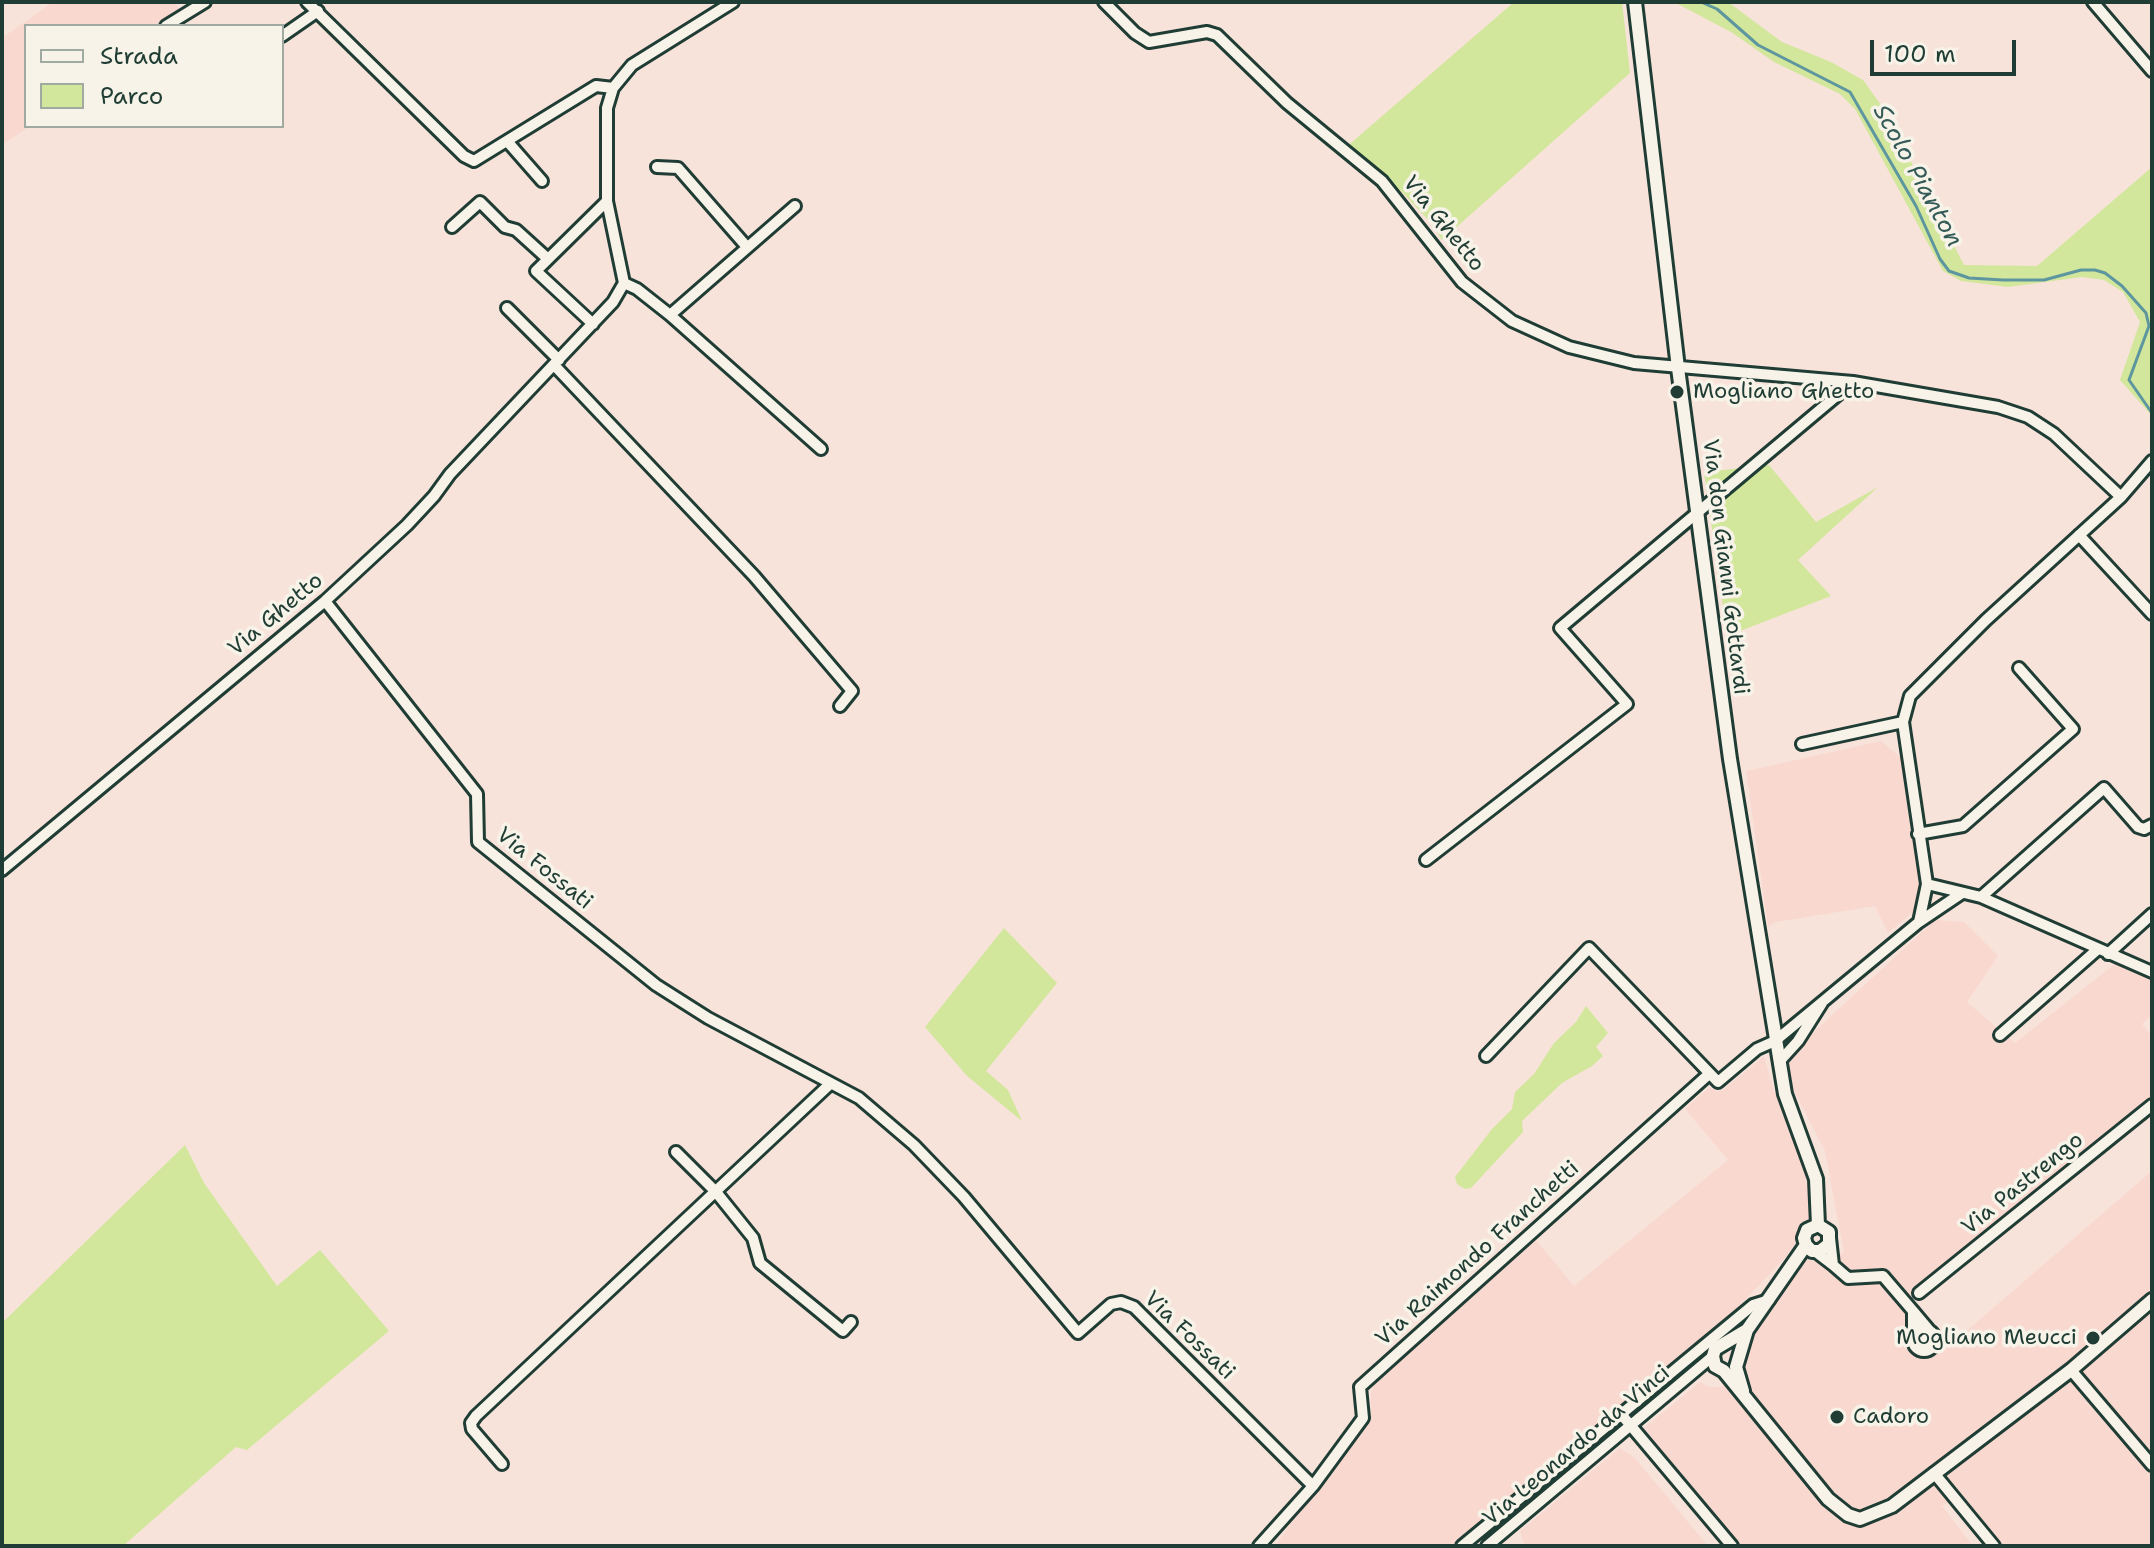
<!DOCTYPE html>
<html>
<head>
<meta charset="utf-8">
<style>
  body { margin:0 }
  #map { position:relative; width:2154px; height:1548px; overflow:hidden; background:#f8e3da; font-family:"Shantell Sans",sans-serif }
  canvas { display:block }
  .frame { position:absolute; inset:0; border:4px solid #1f3d34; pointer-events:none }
  .legend { position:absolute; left:24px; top:24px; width:260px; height:104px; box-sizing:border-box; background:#f7f3e8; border:2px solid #a1aaa0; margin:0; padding:10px 14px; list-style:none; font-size:24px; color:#1f3d34 }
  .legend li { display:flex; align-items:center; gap:16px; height:40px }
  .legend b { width:40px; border:2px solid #a1aaa0 }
  .scale { position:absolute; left:1870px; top:40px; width:146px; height:36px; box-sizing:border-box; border:4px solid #1f3d34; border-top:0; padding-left:10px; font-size:24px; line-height:28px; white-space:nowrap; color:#1f3d34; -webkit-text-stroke:6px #f7f3e8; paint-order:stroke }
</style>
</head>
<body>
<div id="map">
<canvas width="2154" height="1548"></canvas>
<div class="frame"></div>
<ul class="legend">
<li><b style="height:10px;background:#f7f3e8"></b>Strada</li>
<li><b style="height:22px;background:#d2e79c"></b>Parco</li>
</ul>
<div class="scale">100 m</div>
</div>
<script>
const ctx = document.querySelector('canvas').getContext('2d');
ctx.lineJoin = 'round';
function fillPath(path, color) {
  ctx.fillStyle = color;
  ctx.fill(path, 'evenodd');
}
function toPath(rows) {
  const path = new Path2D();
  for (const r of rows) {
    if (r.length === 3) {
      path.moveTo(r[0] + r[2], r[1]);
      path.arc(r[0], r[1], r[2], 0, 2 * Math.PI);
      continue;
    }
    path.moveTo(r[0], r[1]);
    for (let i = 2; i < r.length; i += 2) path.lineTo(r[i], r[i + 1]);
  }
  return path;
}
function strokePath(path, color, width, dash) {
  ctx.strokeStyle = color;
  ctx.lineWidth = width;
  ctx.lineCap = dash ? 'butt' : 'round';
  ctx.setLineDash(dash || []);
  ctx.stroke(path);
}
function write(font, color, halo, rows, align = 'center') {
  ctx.font = font + ' "Shantell Sans",sans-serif';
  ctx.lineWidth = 7;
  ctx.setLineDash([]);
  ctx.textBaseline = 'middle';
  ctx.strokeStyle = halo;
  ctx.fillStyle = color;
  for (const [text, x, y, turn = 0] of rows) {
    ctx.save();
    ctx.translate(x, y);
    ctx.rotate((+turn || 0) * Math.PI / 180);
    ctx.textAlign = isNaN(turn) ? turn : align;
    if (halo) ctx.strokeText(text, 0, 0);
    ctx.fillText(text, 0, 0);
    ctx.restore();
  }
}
fillPath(toPath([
  [53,2,174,2,187,18,175,26,26,26,26,126,30,126,2,145,2,38],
  [1881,741,1901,758,1921,886,1914,911,1888,933,1875,906,1776,922,1768,927,1746,771],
  [1935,920,1964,922,1998,956,1967,1002,2015,1043,2116,963,2152,976,2152,1015,2142,1024,2152,1036,2152,1098,1910,1295,1917,1307,1949,1346,2152,1171,2152,1546,2003,1546,1960,1495,1942,1506,1973,1546,1737,1546,1651,1444,1644,1428,1700,1382,1710,1387,1721,1387,1741,1378,1744,1371,1745,1348,1757,1324,1787,1279,1811,1256,1844,1253,1825,1151,1791,1085,1787,1061,1792,1052],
  [1764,1056,1772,1085,1815,1187,1815,1220,1783,1260,1718,1328,1452,1546,1276,1546,1308,1494,1312,1490,1321,1489,1362,1432,1371,1412,1371,1392,1376,1380,1536,1240,1574,1286,1728,1160,1685,1109,1710,1087,1717,1092,1723,1090],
  [1620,1448,1635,1458,1708,1546,1525,1546,1520,1531]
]), '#f9d8d0');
fillPath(toPath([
  [1514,2,1622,2,1630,73,1442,240,1432,224,1402,192,1380,174,1344,149],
  [1674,2,1728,2,1782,42,1831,62,1863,80,1884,109,1964,265,2037,266,2152,167,2152,416,2120,380,2140,322,2123,292,2104,280,2082,277,2008,287,1961,281,1943,271,1855,109,1840,94,1774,62,1731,32],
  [1769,465,1816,522,1878,487,1798,560,1831,596,1727,636,1704,472],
  [1004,928,1057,983,986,1071,1008,1090,1022,1121,967,1076,925,1027],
  [1586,1006,1608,1033,1596,1047,1603,1056,1592,1066,1562,1083,1522,1121,1523,1132,1471,1188,1465,1189,1457,1184,1455,1177,1492,1129,1512,1109,1515,1092,1534,1074,1554,1043,1576,1022],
  [185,1145,204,1183,277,1286,320,1250,389,1331,247,1450,236,1447,123,1546,2,1546,2,1323]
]), '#d2e79c');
strokePath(toPath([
  [1701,2,1717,9,1758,45,1850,92,1916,206,1940,259,1949,271,1969,278,2003,280,2044,280,2081,270,2095,270,2105,273,2122,286,2146,313,2149,326,2129,380,2152,413]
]), '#5d969f', 3);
const minor = toPath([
  [307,2,464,156,474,161,596,86,613,88],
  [1104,2,1135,33,1149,42,1207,32,1217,35,1287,103,1382,181,1462,282,1512,321,1569,347,1634,363,1853,382,1998,407,2028,417,2054,434,2121,497,2152,461],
  [2093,2,2152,71],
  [166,26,205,2],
  [282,36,318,11],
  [507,141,542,181],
  [657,167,678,168,747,247],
  [452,227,480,202,505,227,516,230,548,259],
  [624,283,637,289,670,315,821,449],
  [507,308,559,360],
  [670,315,795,206],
  [593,324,536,271,607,201],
  [554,365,754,576,852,691,840,706],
  [2079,535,2152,614],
  [325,601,477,794,478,842,656,985,708,1018,859,1098,914,1145,964,1197,1078,1333,1111,1304,1121,1302,1134,1307,1313,1486],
  [1903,722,1910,696,1986,620,2121,497],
  [1918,834,1963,826,2073,729,2019,668],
  [1426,860,1627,704,1560,628,1853,382],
  [2,870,325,601,407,525,434,496,450,474,613,302,624,283,607,201,607,108,613,88,632,65,733,2],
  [1927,884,1981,897,2152,972],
  [1981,897,2104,788,2138,827,2144,829,2152,825],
  [1919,922,1962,893],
  [2108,954,2152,914],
  [2000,1035,2098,949],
  [1486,1056,1589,948,1718,1082,1757,1049,1775,1041,1919,922,1927,884,1903,722,1802,744],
  [1779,1062,1798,1041,1822,1003],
  [676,1152,716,1192,753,1238,760,1263,843,1331,851,1322],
  [1816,1252,1833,1265,1830,1238],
  [1833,1265,1848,1278,1883,1276,1913,1311],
  [1919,1293,2152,1105],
  [1924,1340,11],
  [1913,1336,1913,1311,1929,1330],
  [2071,1370,2152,1465],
  [1621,1414,1732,1546],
  [502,1464,472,1429,471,1423,476,1416,830,1084],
  [1934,1473,1994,1546],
  [1259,1546,1313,1486,1363,1418,1360,1387,1709,1074],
  [1462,1546,1753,1305,1769,1300],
  [1487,1546,1713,1356]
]);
const major = toPath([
  [1635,2,1678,368,1730,759,1785,1094,1816,1179,1818,1225],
  [1806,1245,1812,1251,1820,1251,1829,1244,1829,1232,1818,1225],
  [1747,1330,1715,1349,1713,1356,1715,1366,1724,1371,1828,1499,1848,1515,1860,1519,1892,1506,2071,1370,2152,1300],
  [1743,1391,1736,1367,1747,1330,1806,1245,1804,1238,1807,1230,1818,1225]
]);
strokePath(minor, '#1f3d34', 16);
strokePath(major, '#1f3d34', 18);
strokePath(minor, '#f7f3e8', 10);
strokePath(major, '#f7f3e8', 12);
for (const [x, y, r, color] of [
  [1677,392,8,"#1f3d34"],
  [2093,1338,8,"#1f3d34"],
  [1837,1417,8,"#1f3d34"]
]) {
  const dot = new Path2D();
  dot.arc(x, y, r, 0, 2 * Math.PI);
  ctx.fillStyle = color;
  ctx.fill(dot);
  strokePath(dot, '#f7f3e8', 3);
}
write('22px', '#1f3d34', '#f7f3e8', [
  ["Via Ghetto",1443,224,51],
  ["Via don Gianni Gottardi",1725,567,83],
  ["Via Ghetto",276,615,-40],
  ["Via Fossati",544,869,39],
  ["Via Pastrengo",2023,1184,-39],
  ["Via Raimondo Franchetti",1478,1254,-42],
  ["Via Fossati",1189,1336,44],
  ["Via Leonardo da Vinci",1577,1446,-40]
]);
write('22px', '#1f3d34', '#f7f3e8', [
  ["Mogliano Ghetto",1693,392],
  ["Mogliano Meucci",2077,1338,"right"],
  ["Cadoro",1853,1417]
], 'left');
write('italic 24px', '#345b58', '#f7f3e8', [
  ["Scolo Pianton",1917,176,61]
]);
</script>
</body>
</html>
